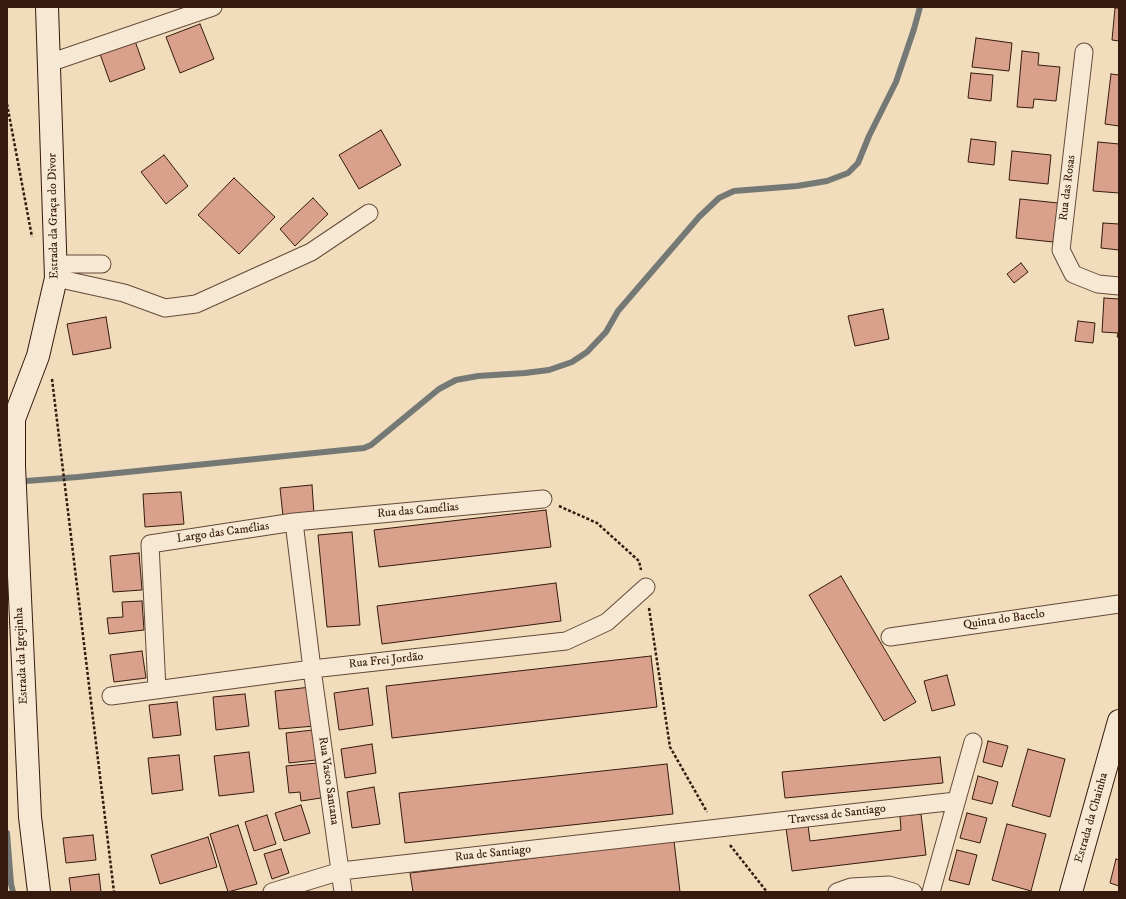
<!DOCTYPE html>
<html>
<head>
<meta charset="utf-8">
<style>
  body { margin:0 }
  #map { position:relative; width:1126px; height:899px; overflow:hidden; background:#f1dcbc; font-family:"IM FELL DW Pica",serif }
  canvas { display:block }
  .frame { position:absolute; inset:0; border:8px solid #351a0d; pointer-events:none }
</style>
</head>
<body>
<div id="map">
<canvas width="1126" height="899"></canvas>
<div class="frame"></div>
</div>
<script>
const ctx = document.querySelector('canvas').getContext('2d');
ctx.lineJoin = 'round';
function toPath(rows) {
  const path = new Path2D();
  for (const r of rows) {
    path.moveTo(r[0], r[1]);
    for (let i = 2; i < r.length; i += 2) path.lineTo(r[i], r[i + 1]);
  }
  return path;
}
function strokePath(path, color, width, dash) {
  ctx.strokeStyle = color;
  ctx.lineWidth = width;
  ctx.lineCap = dash ? 'butt' : 'round';
  ctx.setLineDash(dash || []);
  ctx.stroke(path);
}
function fillPath(path, color) {
  ctx.fillStyle = color;
  ctx.fill(path, 'evenodd');
}
function write(font, color, halo, rows, align = 'center') {
  ctx.font = font + ' "IM FELL DW Pica",serif';
  ctx.lineWidth = 3;
  ctx.setLineDash([]);
  ctx.textBaseline = 'middle';
  ctx.strokeStyle = halo;
  ctx.fillStyle = color;
  for (const [text, x, y, turn = 0] of rows) {
    ctx.save();
    ctx.translate(x, y);
    ctx.rotate((+turn || 0) * Math.PI / 180);
    ctx.textAlign = isNaN(turn) ? turn : align;
    if (halo) ctx.strokeText(text, 0, 0);
    ctx.fillText(text, 0, 0);
    ctx.restore();
  }
}
strokePath(toPath([
  [26,481,78,477,364,448,371,445,439,389,456,380,478,376,525,373,549,370,572,362,587,352,606,332,618,311,699,217,719,198,734,191,797,186,827,181,848,173,858,163,869,136,896,82,914,29,920,7],
  [7,833,11,884,13,892]
]), '#747975', 6);
const building = toPath([
  [1115,8,1119,8,1119,41,1112,40,1115,8],
  [200,24,214,59,180,73,166,37,200,24],
  [976,38,1012,43,1009,71,972,67,976,38],
  [135,41,145,69,110,82,100,54,135,41],
  [1022,51,1039,53,1038,65,1060,67,1056,101,1034,99,1033,108,1017,107,1022,51],
  [971,73,993,75,991,101,968,98,971,73],
  [1111,74,1119,75,1119,126,1105,124,1111,74],
  [381,130,401,165,359,189,339,155,381,130],
  [971,139,996,142,994,165,968,162,971,139],
  [1098,142,1119,144,1119,193,1093,191,1098,142],
  [1012,151,1051,155,1048,184,1009,180,1012,151],
  [164,155,188,186,166,204,141,172,164,155],
  [234,178,275,217,239,254,198,215,234,178],
  [313,198,328,214,295,246,280,229,313,198],
  [1020,199,1058,203,1053,242,1016,238,1020,199],
  [1103,223,1119,224,1119,250,1101,248,1103,223],
  [1021,263,1028,272,1014,283,1007,274,1021,263],
  [1104,298,1119,299,1119,337,1117,337,1118,333,1102,332,1104,298],
  [883,309,889,339,855,346,848,316,883,309],
  [106,317,111,348,73,355,67,324,106,317],
  [1078,321,1095,323,1093,343,1075,341,1078,321],
  [312,485,314,514,283,516,280,488,312,485],
  [181,492,184,524,145,527,143,494,181,492],
  [546,510,551,547,379,567,374,530,546,510],
  [352,532,360,625,327,627,318,535,352,532],
  [139,553,142,590,113,592,110,556,139,553],
  [841,576,916,702,884,721,809,595,841,576],
  [556,583,561,621,382,644,377,606,556,583],
  [142,601,144,630,109,634,107,618,123,617,122,602,142,601],
  [142,651,146,678,114,682,110,655,142,651],
  [651,656,657,707,392,738,386,686,651,656],
  [947,675,955,705,932,711,924,681,947,675],
  [311,687,315,726,279,729,275,691,311,687],
  [368,688,373,725,339,730,334,693,368,688],
  [245,694,249,726,216,730,213,697,245,694],
  [177,702,181,735,153,738,149,705,177,702],
  [313,730,316,760,289,763,286,733,313,730],
  [988,741,1008,746,1002,767,983,762,988,741],
  [372,744,376,773,345,778,341,749,372,744],
  [1028,749,1065,759,1050,817,1012,806,1028,749],
  [249,752,254,792,219,796,214,756,249,752],
  [179,755,183,790,152,794,148,758,179,755],
  [940,757,943,783,785,798,782,772,940,757],
  [317,763,321,798,301,801,300,792,289,793,286,766,317,763],
  [667,764,673,814,405,843,399,793,667,764],
  [978,776,998,782,992,804,972,799,978,776],
  [374,787,380,824,352,828,347,792,374,787],
  [301,805,310,833,284,841,275,813,301,805],
  [967,813,987,818,980,843,960,838,967,813],
  [921,814,926,855,792,871,786,828,808,825,810,841,901,830,900,816,921,814],
  [267,815,276,844,254,851,245,822,267,815],
  [1007,824,1046,834,1031,891,992,880,1007,824],
  [238,825,257,884,228,892,210,834,238,825],
  [93,835,96,860,66,863,63,838,93,835],
  [208,837,217,867,160,884,151,855,208,837],
  [674,841,680,892,413,892,410,873,674,841],
  [281,849,289,873,272,879,264,854,281,849],
  [957,850,977,855,969,885,949,880,957,850],
  [1116,859,1119,860,1119,886,1110,883,1116,859],
  [99,874,101,892,71,892,69,878,99,874]
]);
fillPath(building, '#d9a18b');
strokePath(building, '#351a0d', 1);
const street = toPath([
  [1084,52,1061,250,1073,274,1098,284,1119,286],
  [49,63,213,7],
  [57,264,102,264],
  [56,278,124,293,165,308,196,304,311,252,369,213],
  [294,522,312,669,343,892],
  [890,637,1119,604],
  [157,690,150,544,294,522,543,499],
  [111,696,312,669,566,641,607,622,646,587],
  [272,892,341,871,956,801],
  [837,892,851,887,889,885,913,892],
  [931,892,973,742]
]);
const secondary = toPath([
  [39,892,30,817,14,466,14,419,38,356,56,278,47,7],
  [1071,892,1119,721]
]);
strokePath(street, '#644a39', 19);
strokePath(secondary, '#351a0d', 24);
strokePath(toPath([
  [7,104,32,237],
  [52,379,114,892],
  [559,506,597,523,639,561,641,570],
  [649,608,670,747,707,812],
  [730,845,767,892]
]), '#351a0d', 2.5, [3, 2]);
strokePath(street, '#f6e8d3', 17);
strokePath(secondary, '#f6e8d3', 22);
write('12px', '#351a0d', '#f6e8d3', [
  ["Rua das Rosas",1068,188,-83],
  ["Estrada da Graça do Divor",54,216,-91],
  ["Rua das Camélias",418,511,-5],
  ["Largo das Camélias",223,533,-8],
  ["Quinta do Bacelo",1004,620,-8],
  ["Estrada da Igrejinha",22,656,-93],
  ["Rua Frei Jordão",386,661,-6],
  ["Rua Vasco Santana",328,781,82],
  ["Travessa de Santiago",837,815,-7],
  ["Estrada da Chainha",1092,818,-74],
  ["Rua de Santiago",493,854,-6]
]);
</script>
</body>
</html>
